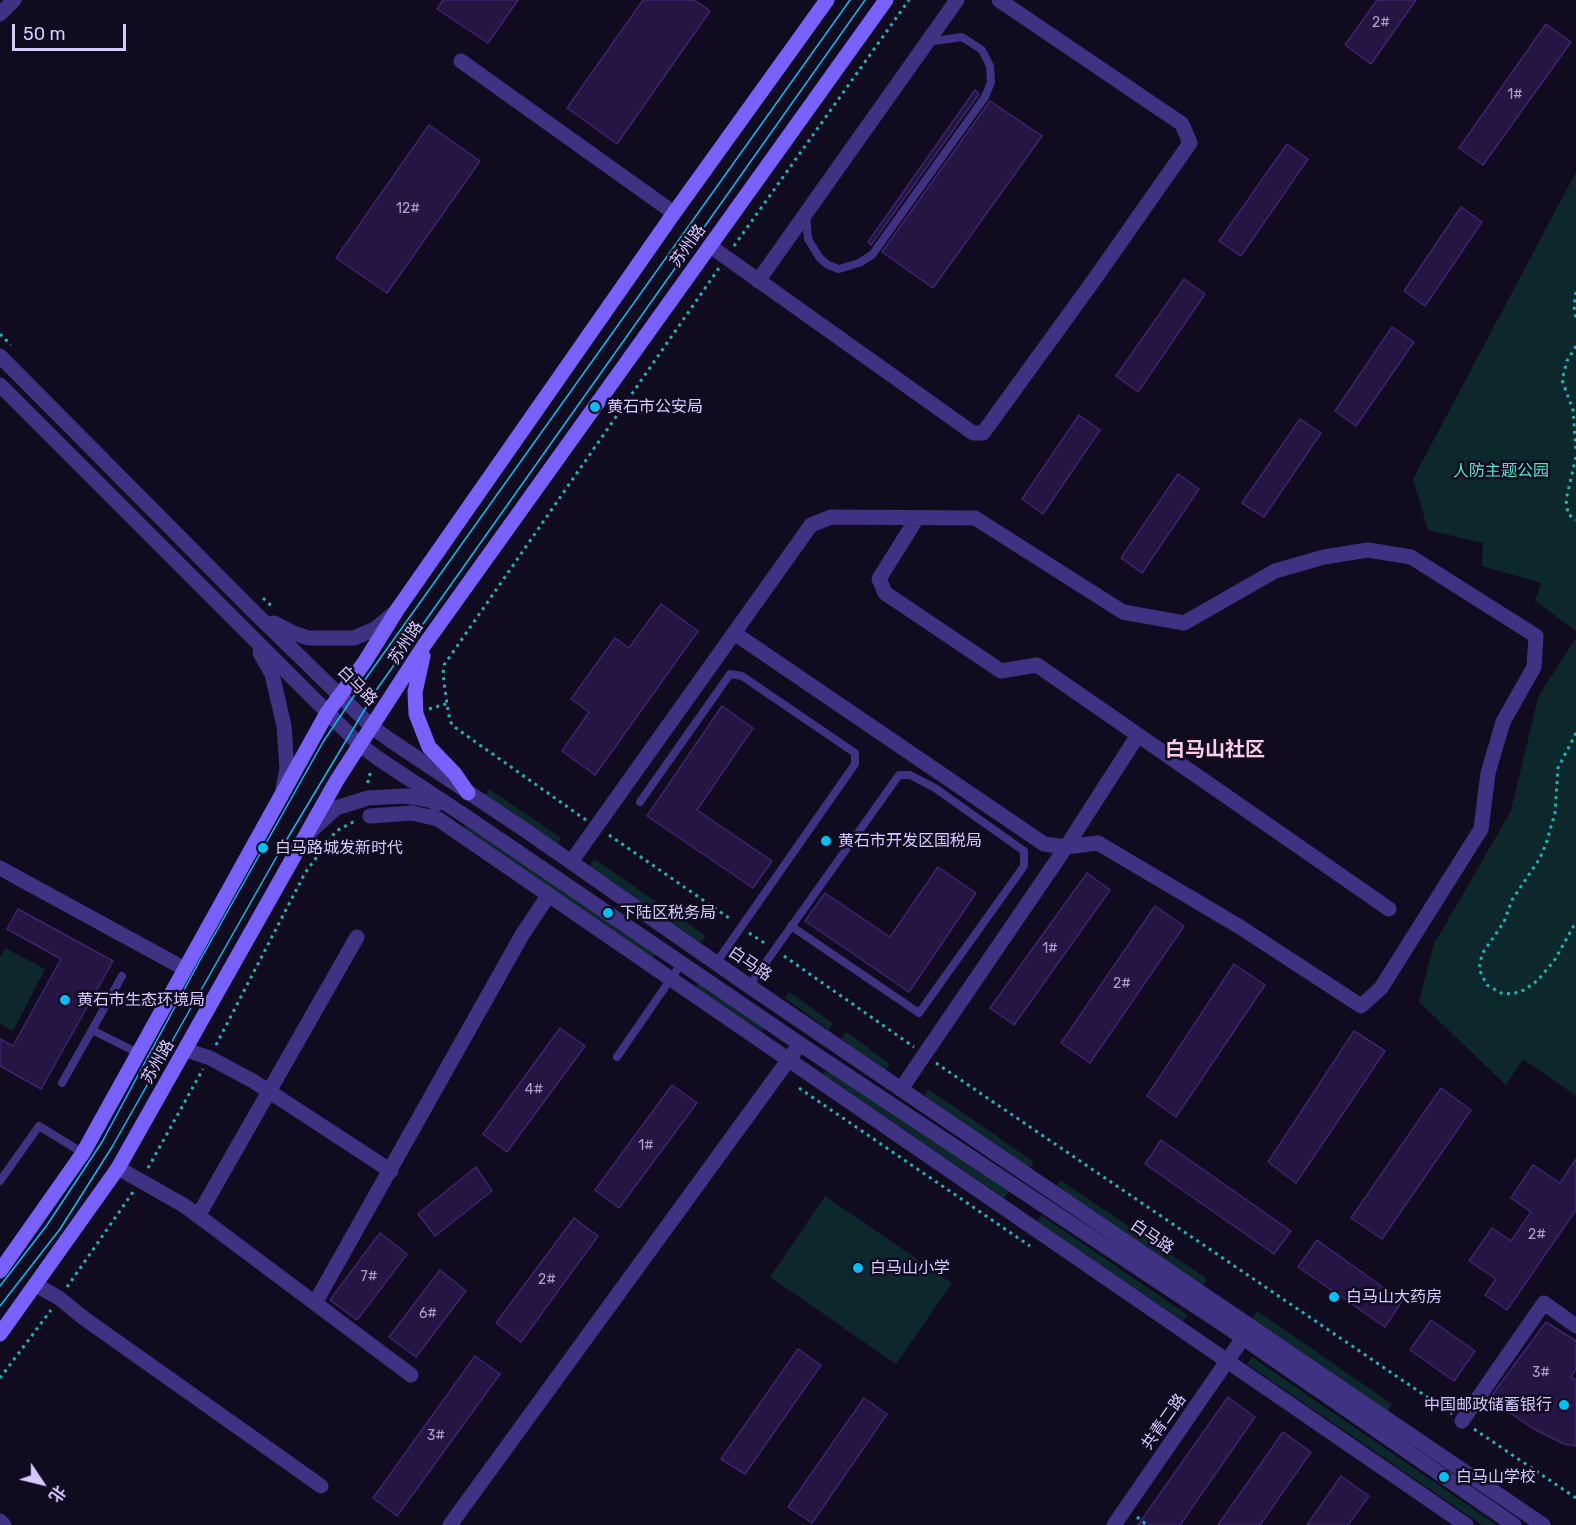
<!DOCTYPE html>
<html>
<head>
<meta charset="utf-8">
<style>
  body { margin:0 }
  #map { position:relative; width:1576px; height:1525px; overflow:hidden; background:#110b20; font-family:Rubik,"Noto Sans SC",sans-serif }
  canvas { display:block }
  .north { position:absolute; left:12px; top:1453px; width:60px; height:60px; -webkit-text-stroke:4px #110b20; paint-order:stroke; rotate:125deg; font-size:16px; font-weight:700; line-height:24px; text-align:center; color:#d6caff }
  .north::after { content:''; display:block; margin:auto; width:21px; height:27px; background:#d6caff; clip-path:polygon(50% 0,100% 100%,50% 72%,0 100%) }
  .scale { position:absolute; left:12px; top:24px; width:114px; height:27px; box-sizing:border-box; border:3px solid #d6caff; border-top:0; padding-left:8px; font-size:18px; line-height:21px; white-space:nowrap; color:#d6caff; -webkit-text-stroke:4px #110b20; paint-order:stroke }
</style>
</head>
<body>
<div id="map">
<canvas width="1576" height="1525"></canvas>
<div class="north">北</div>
<div class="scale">50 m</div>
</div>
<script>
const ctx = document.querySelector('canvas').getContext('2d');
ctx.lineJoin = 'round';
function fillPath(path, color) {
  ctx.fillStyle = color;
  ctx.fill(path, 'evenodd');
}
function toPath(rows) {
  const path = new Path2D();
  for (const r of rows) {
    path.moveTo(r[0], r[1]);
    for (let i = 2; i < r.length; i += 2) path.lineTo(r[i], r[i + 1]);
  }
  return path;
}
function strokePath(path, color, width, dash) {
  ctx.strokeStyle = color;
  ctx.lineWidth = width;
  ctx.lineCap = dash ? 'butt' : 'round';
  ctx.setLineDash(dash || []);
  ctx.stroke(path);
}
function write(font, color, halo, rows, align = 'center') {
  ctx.font = font + ' Rubik,"Noto Sans SC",sans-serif';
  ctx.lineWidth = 5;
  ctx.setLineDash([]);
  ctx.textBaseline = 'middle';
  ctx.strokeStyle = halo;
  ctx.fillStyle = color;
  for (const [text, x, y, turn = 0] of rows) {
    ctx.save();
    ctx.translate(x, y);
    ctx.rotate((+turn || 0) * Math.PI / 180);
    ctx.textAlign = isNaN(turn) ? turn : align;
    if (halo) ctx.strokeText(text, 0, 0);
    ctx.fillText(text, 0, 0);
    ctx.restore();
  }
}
fillPath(toPath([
  [1576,172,1576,631,1535,601,1541,583,1482,566,1483,543,1428,530,1413,479],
  [1576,638,1576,1096,1523,1059,1506,1085,1419,1002,1434,944,1511,811,1538,697],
  [489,789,561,838,557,845,485,796],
  [468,823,658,951,653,958,463,830],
  [594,859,706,936,701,943,590,866],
  [5,948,45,969,13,1031,0,1024,0,957],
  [700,981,767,1025,762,1032,695,988],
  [789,992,833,1023,829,1030,785,998],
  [846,1032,890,1064,886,1070,841,1039],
  [828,1067,1009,1191,1004,1198,823,1074],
  [928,1089,1034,1162,1029,1169,924,1095],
  [1060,1180,1207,1279,1202,1286,1056,1187],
  [825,1196,952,1283,896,1364,770,1277],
  [1041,1215,1188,1315,1183,1321,1037,1222],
  [1257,1311,1392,1404,1388,1411,1252,1318],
  [1252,1357,1497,1525,1482,1525,1247,1364]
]), '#0d282a');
const building = toPath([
  [443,0,518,0,488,43,437,9,443,0],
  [643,0,694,0,710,11,617,144,567,108,643,0],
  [1377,0,1416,0,1371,64,1345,45,1377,0],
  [1546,24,1571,42,1483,165,1459,148,1546,24],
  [975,90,979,94,871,245,868,242,975,90],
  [990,101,1042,136,933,288,882,252,990,101],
  [429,125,480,161,387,293,336,258,429,125],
  [1287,144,1308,159,1241,256,1219,241,1287,144],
  [1461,207,1482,222,1425,306,1404,291,1461,207],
  [1184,279,1205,294,1138,392,1116,376,1184,279],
  [1392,327,1414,342,1356,426,1335,411,1392,327],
  [1079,415,1100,430,1043,514,1022,499,1079,415],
  [1300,419,1321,433,1264,517,1242,503,1300,419],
  [1178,474,1199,489,1142,573,1121,558,1178,474],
  [661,604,698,631,595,775,562,751,589,712,571,699,615,638,629,648,661,604],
  [722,706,753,728,697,810,772,861,753,888,647,816,722,706],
  [938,867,976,893,909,992,805,921,825,893,890,937,938,867],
  [1087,873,1110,890,1014,1025,990,1008,1087,873],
  [1155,906,1184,926,1090,1063,1061,1043,1155,906],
  [18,909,113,961,41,1089,0,1066,0,1039,13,1046,61,959,7,929,18,909],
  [1234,964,1265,985,1176,1117,1147,1096,1234,964],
  [560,1028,585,1046,507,1152,483,1134,560,1028],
  [1354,1031,1385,1051,1296,1183,1268,1162,1354,1031],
  [672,1085,697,1103,619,1208,595,1190,672,1085],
  [1441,1088,1471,1110,1382,1239,1351,1218,1441,1088],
  [1161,1140,1291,1231,1274,1254,1145,1164,1161,1140],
  [1576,1159,1576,1210,1507,1310,1485,1295,1496,1279,1469,1261,1492,1228,1511,1241,1531,1212,1511,1198,1533,1165,1560,1183,1576,1159],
  [476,1167,492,1191,435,1236,418,1214,476,1167],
  [574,1218,598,1236,521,1342,496,1323,574,1218],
  [380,1233,407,1254,357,1320,330,1300,380,1233],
  [1317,1240,1402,1301,1385,1327,1298,1267,1317,1240],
  [440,1270,466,1291,416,1357,389,1337,440,1270],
  [1431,1320,1475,1351,1454,1381,1410,1350,1431,1320],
  [1546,1322,1576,1341,1576,1369,1571,1377,1576,1380,1576,1446,1564,1444,1534,1429,1489,1399,1546,1322],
  [798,1349,821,1365,745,1474,721,1459,798,1349],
  [475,1356,500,1374,397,1516,373,1498,475,1356],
  [1228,1397,1255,1417,1180,1525,1138,1525,1228,1397],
  [864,1398,887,1414,812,1523,788,1507,864,1398],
  [1283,1432,1311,1452,1260,1525,1218,1525,1283,1432],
  [1341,1476,1369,1496,1348,1525,1307,1525,1341,1476]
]);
fillPath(building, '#241542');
strokePath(building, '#3d2570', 1.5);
strokePath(toPath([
  [734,246,909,0],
  [1576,292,1574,306,1576,320],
  [0,334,11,345],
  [1576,346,1567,361,1562,380,1573,410,1576,450],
  [1576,457,1566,500,1568,514,1576,520],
  [263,598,274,608],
  [429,709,446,704],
  [1576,733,1558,768,1555,813,1546,844,1540,858,1512,900,1504,922,1482,954,1479,969,1487,985,1501,993,1512,994,1524,990,1537,981,1554,961,1576,922],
  [368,783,368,778,372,770],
  [586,820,453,726,450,721,447,704,443,674,444,665,719,268],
  [609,835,732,920],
  [749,933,766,944],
  [784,956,914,1047],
  [216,1045,305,873,336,831,357,820],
  [936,1063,1452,1414],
  [799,1088,1030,1246],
  [148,1168,203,1069],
  [67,1287,133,1192],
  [0,1378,51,1310],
  [1474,1429,1576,1498],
  [1137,1517,1147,1525]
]), '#24b0b9', 3, [3, 4.5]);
strokePath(toPath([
  [806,214,808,239,819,257,828,265,839,269,859,263,872,255,985,97,991,82,990,66,982,50,962,37,927,42],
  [640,802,730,674,742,676,855,753,855,764,716,963],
  [122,976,92,1030,138,1053],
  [749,986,899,775,910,775,935,788,1024,851,1024,866,919,1013,791,926],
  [617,1057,681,964],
  [62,1083,92,1030],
  [0,1181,39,1126,83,1153]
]), '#3f3283', 8);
strokePath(toPath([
  [0,14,14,0],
  [461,61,674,213],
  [710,246,973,433,983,433,1094,280,1190,143,1182,124,999,0],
  [758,281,957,0],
  [917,518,879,579,885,593,1001,671,1037,665,1389,909],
  [734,633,1044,844,1066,847,901,1089],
  [1066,847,1138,735],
  [571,862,811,525,831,517,975,518,1123,612,1184,623,1275,571,1324,557,1368,550,1411,557,1536,636,1534,667,1503,722,1488,773,1481,829,1381,988,1361,1006,1240,927,1098,843,1066,847],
  [0,868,185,969],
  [186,1050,210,1058,253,1081,391,1171],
  [118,1168,185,1206,411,1375],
  [198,1216,357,937],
  [36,1285,59,1298,85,1319,321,1486],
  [315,1303,522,935,548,896],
  [1462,1421,1544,1303,1576,1326],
  [450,1525,800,1044],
  [1114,1525,1243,1338]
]), '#3f3283', 15);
strokePath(toPath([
  [0,356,252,610,372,727,390,740,525,830,749,986,1543,1525],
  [0,385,360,745,379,759,471,820,800,1044,1230,1329,1514,1525],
  [274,623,291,632,308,638,354,638,375,629,393,614],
  [260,653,272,674,284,726,287,769,283,788],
  [370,816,412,813,438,819,1466,1525],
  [309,833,336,808,368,798,405,796,429,800,437,804],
  [0,1521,4,1525]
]), '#3f3283', 15);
strokePath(toPath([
  [423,656,415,692,416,714,429,747,455,774,468,793],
  [0,1271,83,1153,327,713,364,663,397,610,674,213,827,0],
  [0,1334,118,1168,337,780,425,644,886,0]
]), '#7861ff', 15);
strokePath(toPath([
  [0,1286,47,1225,102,1142,199,962,323,742,364,681,850,0],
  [0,1306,60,1229,112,1147,281,849,377,689,865,0]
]), '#00bff5', 1.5);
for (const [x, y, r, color] of [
  [595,407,6,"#00bff5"],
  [826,841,6,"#00bff5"],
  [263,848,6,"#00bff5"],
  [608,913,6,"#00bff5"],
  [65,1000,6,"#00bff5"],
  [858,1268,6,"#00bff5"],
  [1334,1297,6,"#00bff5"],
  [1564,1405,6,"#00bff5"],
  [1444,1477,6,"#00bff5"]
]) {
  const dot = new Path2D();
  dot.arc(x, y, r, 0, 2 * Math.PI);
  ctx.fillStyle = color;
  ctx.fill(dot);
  strokePath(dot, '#110b20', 2);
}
write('14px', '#aa9dd0', null, [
  ["2#",1381,23],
  ["1#",1515,95],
  ["12#",408,209],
  ["1#",1050,949],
  ["2#",1122,984],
  ["4#",534,1090],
  ["1#",646,1146],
  ["2#",1537,1235],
  ["7#",369,1277],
  ["2#",547,1280],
  ["6#",428,1314],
  ["3#",1541,1373],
  ["3#",436,1436]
]);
write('16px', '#d6caff', '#110b20', [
  ["苏州路",688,246,-54],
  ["苏州路",406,643,-56],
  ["白马路",357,686,45],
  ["白马路",750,964,34],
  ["苏州路",158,1062,-60],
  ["白马路",1152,1237,34],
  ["共青二路",1164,1422,-55]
]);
write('16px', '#d6caff', '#110b20', [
  ["黄石市公安局",607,407],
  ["黄石市开发区国税局",838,841],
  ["白马路城发新时代",275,848],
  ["下陆区税务局",620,913],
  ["黄石市生态环境局",77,1000],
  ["白马山小学",870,1268],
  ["白马山大药房",1346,1297],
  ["中国邮政储蓄银行",1552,1405,"right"],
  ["白马山学校",1456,1477]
], 'left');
write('16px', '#4de8d4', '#110b20', [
  ["人防主题公园",1501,471]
]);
write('bold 20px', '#ffcce6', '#110b20', [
  ["白马山社区",1215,750]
]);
</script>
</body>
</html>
